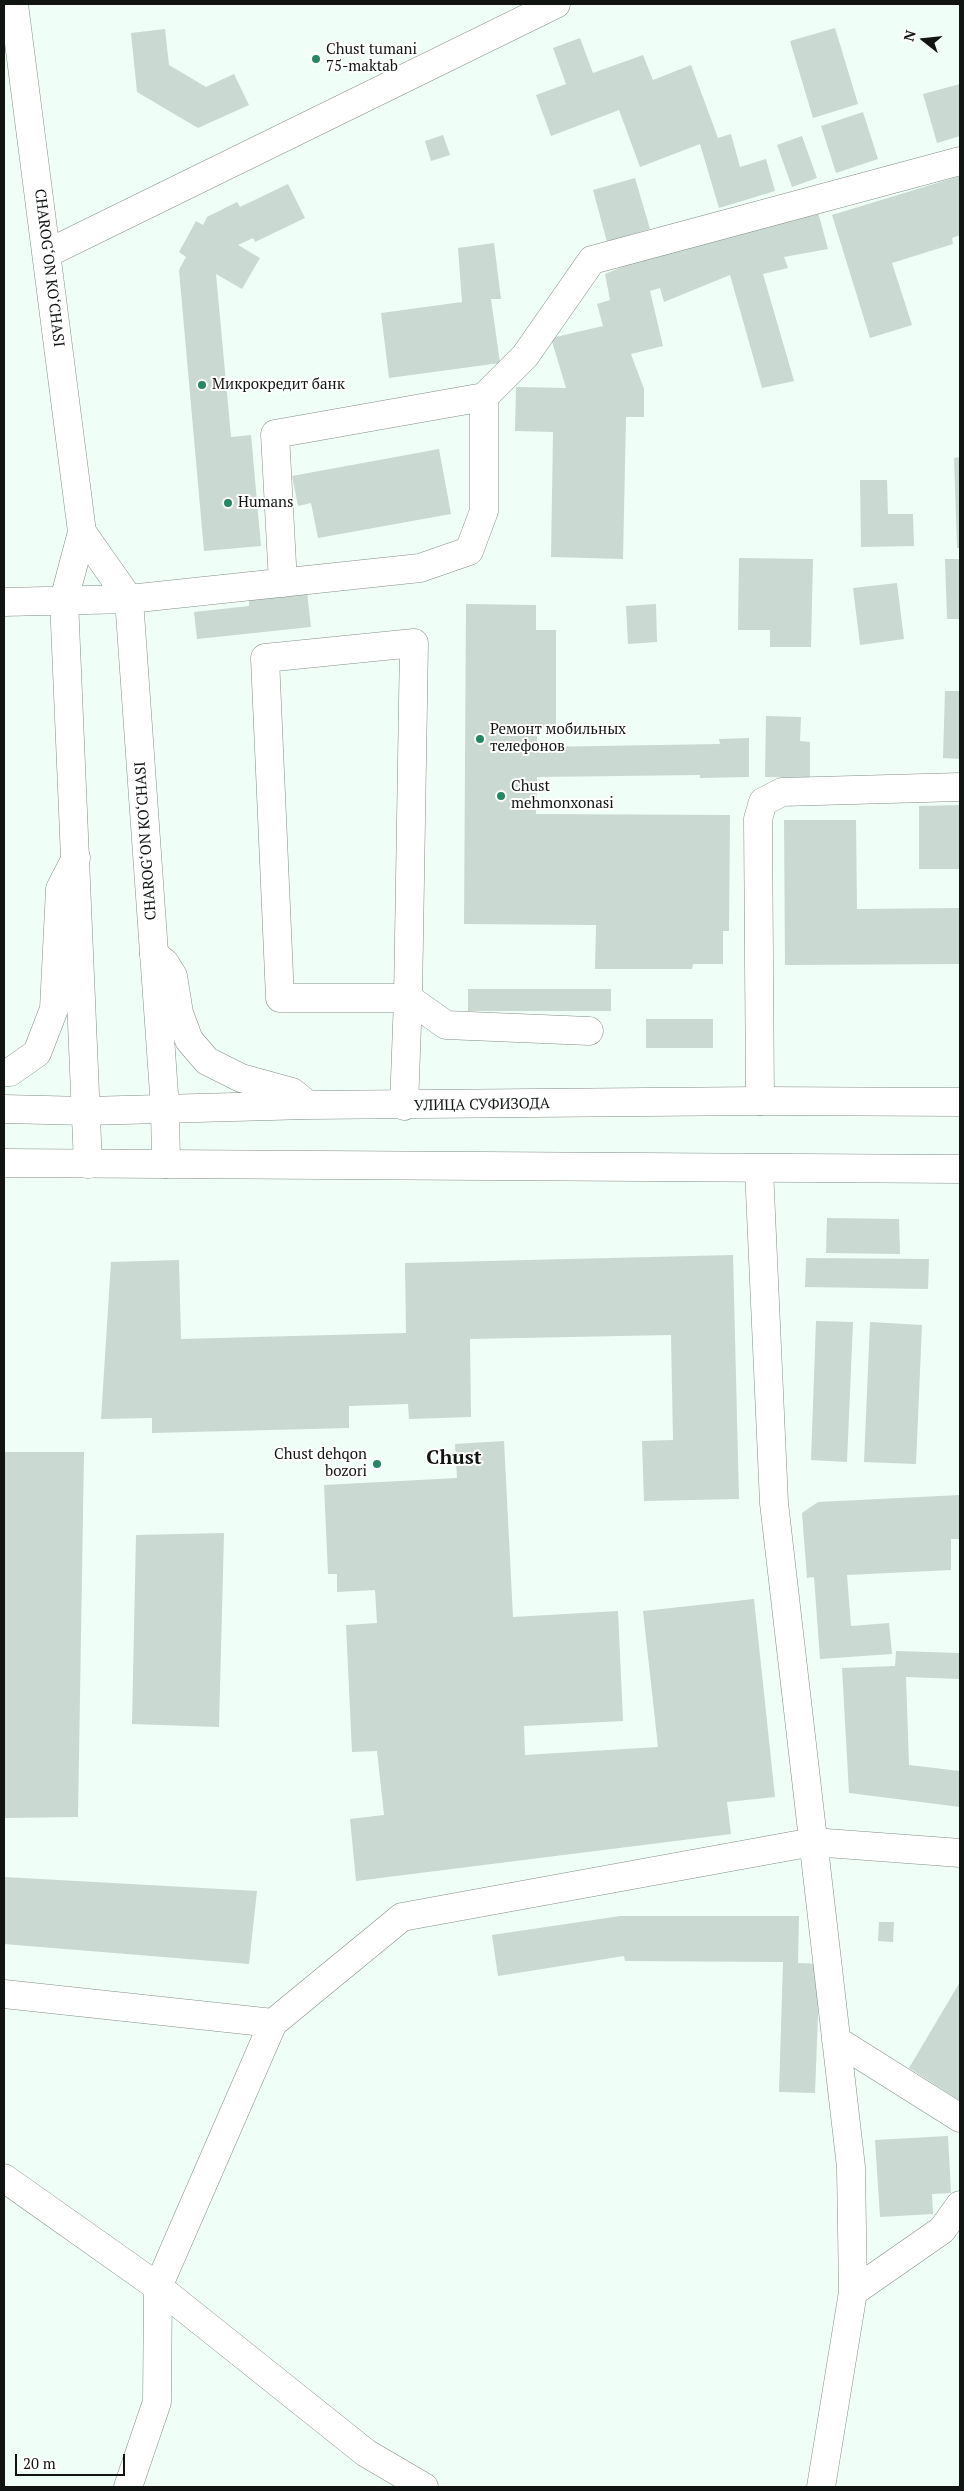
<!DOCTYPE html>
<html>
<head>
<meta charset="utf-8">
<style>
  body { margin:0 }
  #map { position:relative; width:964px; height:2491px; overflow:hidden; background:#effef6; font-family:"PT Serif",serif }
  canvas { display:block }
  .frame { position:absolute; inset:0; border:5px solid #101512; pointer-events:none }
  .north { position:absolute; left:899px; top:15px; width:50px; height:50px; -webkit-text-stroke:4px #fff; paint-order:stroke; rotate:286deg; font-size:14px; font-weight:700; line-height:20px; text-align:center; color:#101512 }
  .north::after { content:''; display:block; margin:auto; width:18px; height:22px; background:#101512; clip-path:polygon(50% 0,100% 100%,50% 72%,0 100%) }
  .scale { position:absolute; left:15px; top:2454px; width:110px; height:22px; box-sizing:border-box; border:2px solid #101512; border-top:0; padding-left:6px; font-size:15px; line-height:18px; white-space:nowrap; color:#101512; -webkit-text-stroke:4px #fff; paint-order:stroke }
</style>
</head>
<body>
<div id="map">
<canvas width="964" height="2491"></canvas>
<div class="frame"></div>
<div class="north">N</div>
<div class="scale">20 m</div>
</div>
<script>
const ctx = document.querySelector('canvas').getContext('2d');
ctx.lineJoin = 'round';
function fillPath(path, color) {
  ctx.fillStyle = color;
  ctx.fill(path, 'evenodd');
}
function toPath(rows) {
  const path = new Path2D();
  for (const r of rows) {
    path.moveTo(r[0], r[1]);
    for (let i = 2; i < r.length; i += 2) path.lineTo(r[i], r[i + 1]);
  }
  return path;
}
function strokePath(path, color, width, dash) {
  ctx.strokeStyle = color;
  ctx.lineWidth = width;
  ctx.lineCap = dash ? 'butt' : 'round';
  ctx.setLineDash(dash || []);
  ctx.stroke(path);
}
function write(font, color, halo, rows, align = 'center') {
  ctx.font = font + ' "PT Serif",serif';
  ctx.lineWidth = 4;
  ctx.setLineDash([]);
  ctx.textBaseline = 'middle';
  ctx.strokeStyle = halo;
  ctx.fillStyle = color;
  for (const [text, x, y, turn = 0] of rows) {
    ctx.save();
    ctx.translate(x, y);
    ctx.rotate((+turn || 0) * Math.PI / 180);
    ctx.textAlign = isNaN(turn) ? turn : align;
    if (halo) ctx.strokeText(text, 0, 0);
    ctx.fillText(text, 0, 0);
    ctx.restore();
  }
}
fillPath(toPath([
  [835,28,858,104,813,118,790,41],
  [165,29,169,65,206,87,234,74,249,105,198,128,137,92,131,33],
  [580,38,593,73,643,55,653,80,691,65,718,138,731,134,740,167,766,159,775,191,719,208,700,144,640,167,619,110,551,136,536,95,566,84,553,48],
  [960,84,960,136,937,143,923,94],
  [863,112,878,159,836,173,821,126],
  [443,135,450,155,431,161,425,141],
  [802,136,817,178,792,187,777,145],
  [960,176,960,235,952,238,953,244,892,263,912,325,870,338,832,215],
  [635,178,650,229,607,242,593,190],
  [288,184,305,218,255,242,253,238,238,245,260,258,242,289,216,274,231,437,251,435,261,546,204,551,179,270,186,257,179,252,196,221,203,225,207,217,237,202,240,207],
  [818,212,828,249,784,257,788,268,763,274,794,381,762,388,730,275,664,302,660,288,650,291,663,346,631,354,644,389,644,417,626,417,623,559,551,557,553,432,515,431,516,387,566,388,551,338,603,326,597,304,610,300,605,274,653,254],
  [494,243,501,299,491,299,500,363,389,378,381,313,462,302,458,248],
  [439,449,451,514,318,538,311,503,298,506,292,476],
  [960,457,960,548,957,548,954,458],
  [860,480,887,480,888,514,913,514,914,546,861,547],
  [739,558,813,559,811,647,770,647,770,630,738,630],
  [945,559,960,559,960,619,947,619],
  [897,583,904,639,860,645,853,588],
  [307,592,311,627,197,639,194,612,249,606,249,598],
  [466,604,536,605,536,630,556,630,556,727,537,727,537,747,720,744,719,739,749,738,749,777,700,778,700,775,537,777,536,814,730,815,729,931,723,931,723,964,693,964,692,969,595,969,596,925,464,924],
  [656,604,657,642,628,644,626,606],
  [945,691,960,691,960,759,943,758],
  [766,716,801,717,800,741,810,742,810,778,765,777],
  [960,805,960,869,919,869,919,806],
  [784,820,856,820,857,909,960,908,960,964,785,965],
  [468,989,611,989,611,1011,468,1011],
  [646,1019,713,1019,713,1048,646,1048],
  [827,1218,899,1219,900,1254,826,1253],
  [733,1255,739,1499,644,1501,642,1441,673,1440,671,1335,470,1339,471,1417,409,1419,408,1404,349,1406,349,1428,152,1433,152,1418,101,1419,111,1262,179,1260,181,1339,406,1333,405,1263],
  [806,1258,929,1259,928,1289,805,1287],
  [816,1321,853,1322,847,1462,811,1460],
  [870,1322,922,1325,916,1464,864,1462],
  [504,1441,513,1617,618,1611,623,1721,524,1726,525,1755,658,1747,643,1611,754,1599,775,1797,727,1802,731,1834,356,1881,350,1819,384,1815,377,1751,352,1752,346,1625,377,1623,375,1590,337,1592,337,1574,328,1574,324,1485,457,1478,455,1444],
  [4,1452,84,1452,78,1817,4,1818],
  [960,1495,960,1539,951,1539,951,1570,847,1575,851,1626,889,1623,892,1654,820,1659,814,1577,807,1578,802,1513,818,1502],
  [224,1533,219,1727,132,1724,136,1535],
  [896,1651,960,1653,960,1679,906,1677,909,1765,960,1771,960,1807,849,1793,842,1668,895,1666],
  [4,1877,257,1891,249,1964,4,1944],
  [620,1916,799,1916,798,1963,820,1964,815,2093,779,2092,783,1962,625,1961,624,1956,498,1976,492,1935],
  [879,1922,894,1922,893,1942,878,1941],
  [960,1982,960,2101,909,2068],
  [948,2136,951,2193,932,2194,933,2214,880,2217,875,2140]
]), '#cad9d1');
const minor = toPath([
  [14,4,82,532,64,600,88,1164],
  [48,253,556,4],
  [484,397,525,356,592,260,960,161],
  [82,532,129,599,165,1108,166,1164],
  [4,602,129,599,420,568,469,551,484,511,484,397,275,434,283,583],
  [760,1101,758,819,763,802,782,792,960,787],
  [404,1106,408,998,414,643,265,658,280,998,408,998,446,1025,589,1031],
  [759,1169,774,1503,851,2167,853,2292,821,2487],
  [4,1994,273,2023],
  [836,2040,960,2118],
  [4,2178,158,2287,366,2453,424,2487],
  [853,2292,942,2230,960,2205],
  [128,2487,157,2402,158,2287,273,2023,402,1917,813,1842,960,1853]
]);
const major = toPath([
  [154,954,165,963,173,976,179,1013,189,1040,207,1061,241,1078,292,1092,307,1104],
  [4,1072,10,1072,37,1053,54,1009,60,889,76,858],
  [4,1109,87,1111,308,1105,760,1101,960,1102],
  [4,1163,960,1169]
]);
strokePath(minor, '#828f88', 29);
strokePath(major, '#828f88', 29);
strokePath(minor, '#fff', 28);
strokePath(major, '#fff', 28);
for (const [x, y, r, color] of [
  [316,59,5,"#258863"],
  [202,385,5,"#258863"],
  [228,503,5,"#258863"],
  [480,739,5,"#258863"],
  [501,796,5,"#258863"],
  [377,1464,5,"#258863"]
]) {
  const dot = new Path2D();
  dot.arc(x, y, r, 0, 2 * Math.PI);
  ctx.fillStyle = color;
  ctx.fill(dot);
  strokePath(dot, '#fff', 2);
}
write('15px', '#101512', '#fff', [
  ["Chust tumani",326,50],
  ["75-maktab",326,67],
  ["Микрокредит банк",212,385],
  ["Humans",238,503],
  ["Ремонт мобильных",490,730],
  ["телефонов",490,747],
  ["Chust",511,787],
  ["mehmonxonasi",511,804],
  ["Chust dehqon",367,1455,"right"],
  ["bozori",367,1472,"right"]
], 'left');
write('15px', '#101512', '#fff', [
  ["CHAROG‘ON KO‘CHASI",49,268,83],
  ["CHAROG‘ON KO‘CHASI",146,841,-94],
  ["УЛИЦА СУФИЗОДА",482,1105,-1]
]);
write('bold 20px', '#101512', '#fff', [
  ["Chust",454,1458]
]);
</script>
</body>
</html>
